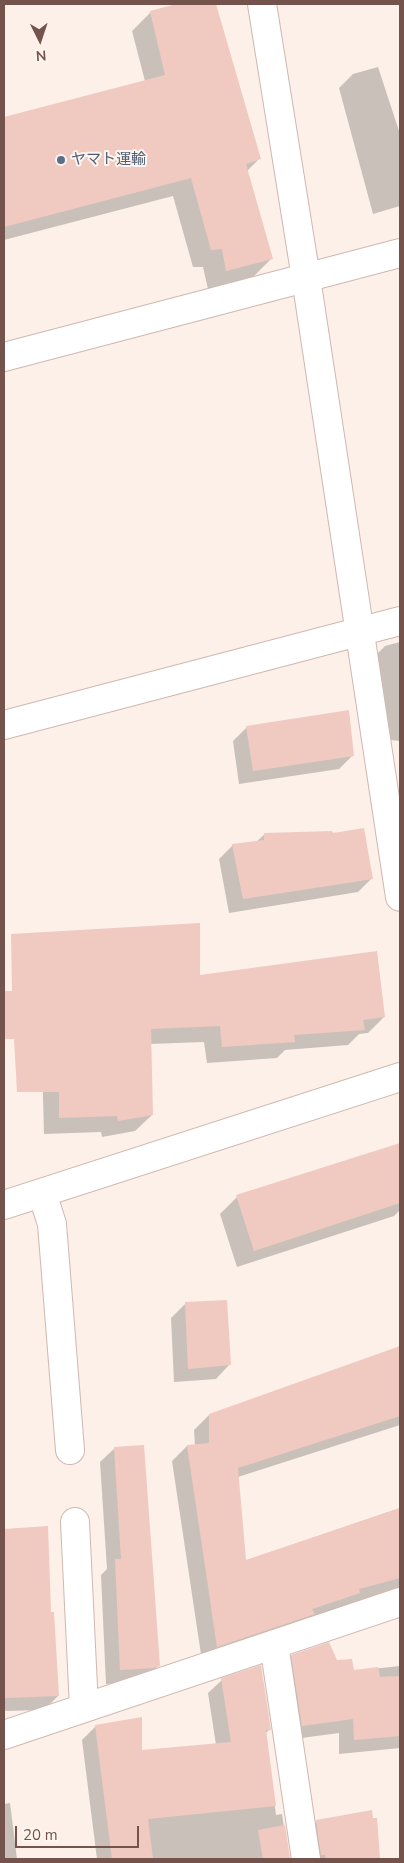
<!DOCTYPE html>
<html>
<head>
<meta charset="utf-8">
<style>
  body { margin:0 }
  #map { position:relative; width:404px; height:1863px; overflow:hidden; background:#fcf0e9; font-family:"Nunito Sans",sans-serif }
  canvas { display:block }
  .frame { position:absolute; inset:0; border:5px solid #75534d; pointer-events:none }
  .north { position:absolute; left:15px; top:15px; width:50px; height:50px; -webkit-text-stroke:4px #fef5ef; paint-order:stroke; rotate:176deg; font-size:14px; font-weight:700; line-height:20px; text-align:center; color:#75534d }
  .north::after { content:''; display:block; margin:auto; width:18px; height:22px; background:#75534d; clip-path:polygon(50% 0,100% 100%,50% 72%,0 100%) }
  .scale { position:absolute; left:15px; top:1826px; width:124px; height:22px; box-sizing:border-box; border:2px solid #75534d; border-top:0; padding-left:6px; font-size:15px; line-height:18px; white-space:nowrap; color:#75534d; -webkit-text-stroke:4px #fef5ef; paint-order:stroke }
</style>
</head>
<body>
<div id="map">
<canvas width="404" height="1863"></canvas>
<div class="frame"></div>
<div class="north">N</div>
<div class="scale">20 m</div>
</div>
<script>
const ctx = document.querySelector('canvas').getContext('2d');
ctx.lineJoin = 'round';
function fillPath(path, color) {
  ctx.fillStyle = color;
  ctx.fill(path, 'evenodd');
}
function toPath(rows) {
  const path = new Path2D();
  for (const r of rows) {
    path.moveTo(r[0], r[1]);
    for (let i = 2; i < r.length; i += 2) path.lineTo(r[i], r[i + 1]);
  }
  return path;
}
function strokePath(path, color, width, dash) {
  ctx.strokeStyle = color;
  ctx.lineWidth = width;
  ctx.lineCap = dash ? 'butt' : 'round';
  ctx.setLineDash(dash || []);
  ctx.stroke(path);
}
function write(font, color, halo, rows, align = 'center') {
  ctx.font = font + ' "Nunito Sans","Noto Sans JP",sans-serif';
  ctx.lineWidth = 4;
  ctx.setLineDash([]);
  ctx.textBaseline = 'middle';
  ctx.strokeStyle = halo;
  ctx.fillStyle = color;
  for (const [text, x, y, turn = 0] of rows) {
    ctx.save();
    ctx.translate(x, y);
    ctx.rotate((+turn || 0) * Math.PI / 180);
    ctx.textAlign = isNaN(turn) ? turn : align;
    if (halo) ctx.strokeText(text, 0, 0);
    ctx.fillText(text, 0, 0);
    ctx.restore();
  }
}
fillPath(toPath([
  [181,4,215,4,259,159,247,171,271,259,253,277,208,289,203,267,193,267,173,196,4,240,4,119,145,81,132,31,151,12],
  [378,67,400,134,400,206,373,214,339,88,353,74],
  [400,642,400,741,391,740,371,660,385,646],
  [247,727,353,755,339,769,239,784,233,741],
  [265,834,372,878,358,892,229,913,219,859,233,845,256,842],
  [39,949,199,977,384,1017,368,1033,359,1034,348,1045,285,1050,277,1058,207,1063,204,1042,150,1044,152,1115,135,1131,102,1137,101,1132,44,1134],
  [395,1146,400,1163,400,1210,394,1216,237,1267,220,1214,237,1197],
  [186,1303,230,1364,216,1379,174,1382,171,1318],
  [400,1348,400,1425,238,1477,244,1561,400,1508,400,1588,307,1620,202,1661,172,1461,187,1446,195,1446,194,1430,209,1415],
  [115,1448,158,1666,144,1680,138,1682,106,1684,101,1575,107,1569,100,1462],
  [46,1527,50,1613,58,1696,44,1710,4,1711,4,1530],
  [292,1656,336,1661,353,1671,400,1666,400,1748,339,1754,339,1733,287,1740,277,1671],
  [222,1680,270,1729,266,1733,276,1815,282,1814,289,1859,97,1859,82,1740,96,1726,140,1751,216,1745,208,1693],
  [10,1803,17,1859,4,1859,4,1804],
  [375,1819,379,1859,307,1859,303,1835,317,1821]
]), '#0003');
fillPath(toPath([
  [176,4,216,4,261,159,246,164,273,259,226,271,222,249,211,250,191,178,4,227,4,117,165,75,150,11],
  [349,710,354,756,253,771,246,726],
  [364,828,373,879,243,899,232,844,264,840,264,833,332,831,333,833],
  [200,923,200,975,377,951,385,1017,363,1020,365,1030,294,1035,295,1042,222,1047,220,1026,151,1029,153,1115,118,1121,117,1116,59,1118,59,1092,17,1092,14,1039,4,1039,4,991,12,991,11,934],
  [400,1143,400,1203,254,1251,236,1195],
  [227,1300,231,1365,188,1369,185,1302],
  [400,1346,400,1416,238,1468,246,1560,400,1508,400,1578,359,1589,360,1593,312,1609,315,1614,217,1647,187,1445,209,1443,209,1414],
  [144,1445,160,1666,153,1668,120,1670,115,1559,121,1559,114,1447],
  [48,1526,51,1612,54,1612,59,1696,5,1698,4,1529],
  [329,1642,337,1660,352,1659,354,1670,378,1667,380,1677,400,1676,400,1736,354,1740,353,1719,302,1726,291,1655],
  [261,1665,271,1730,266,1730,276,1806,148,1819,153,1859,112,1859,95,1725,142,1717,142,1750,231,1742,221,1678],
  [372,1810,373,1818,377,1818,380,1859,326,1859,325,1855,321,1855,316,1820],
  [285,1825,290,1858,263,1859,258,1830]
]), '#f0cac1');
const street = toPath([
  [262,4,306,278,400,897],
  [4,357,400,253],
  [4,725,400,621],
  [42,1193,52,1224,70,1450],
  [4,1205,400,1077],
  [75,1522,84,1708],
  [274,1644,306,1859],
  [4,1735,400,1602]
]);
strokePath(street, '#cfb8b1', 30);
strokePath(street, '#fff', 28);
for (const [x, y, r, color] of [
  [61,160,5,"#5c6f8a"]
]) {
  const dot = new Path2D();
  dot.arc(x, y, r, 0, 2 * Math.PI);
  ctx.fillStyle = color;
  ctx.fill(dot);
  strokePath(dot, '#fef5ef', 2);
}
write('15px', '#4e5e75', '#fef5ef', [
  ["ヤマト運輸",71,160]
], 'left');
</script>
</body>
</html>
